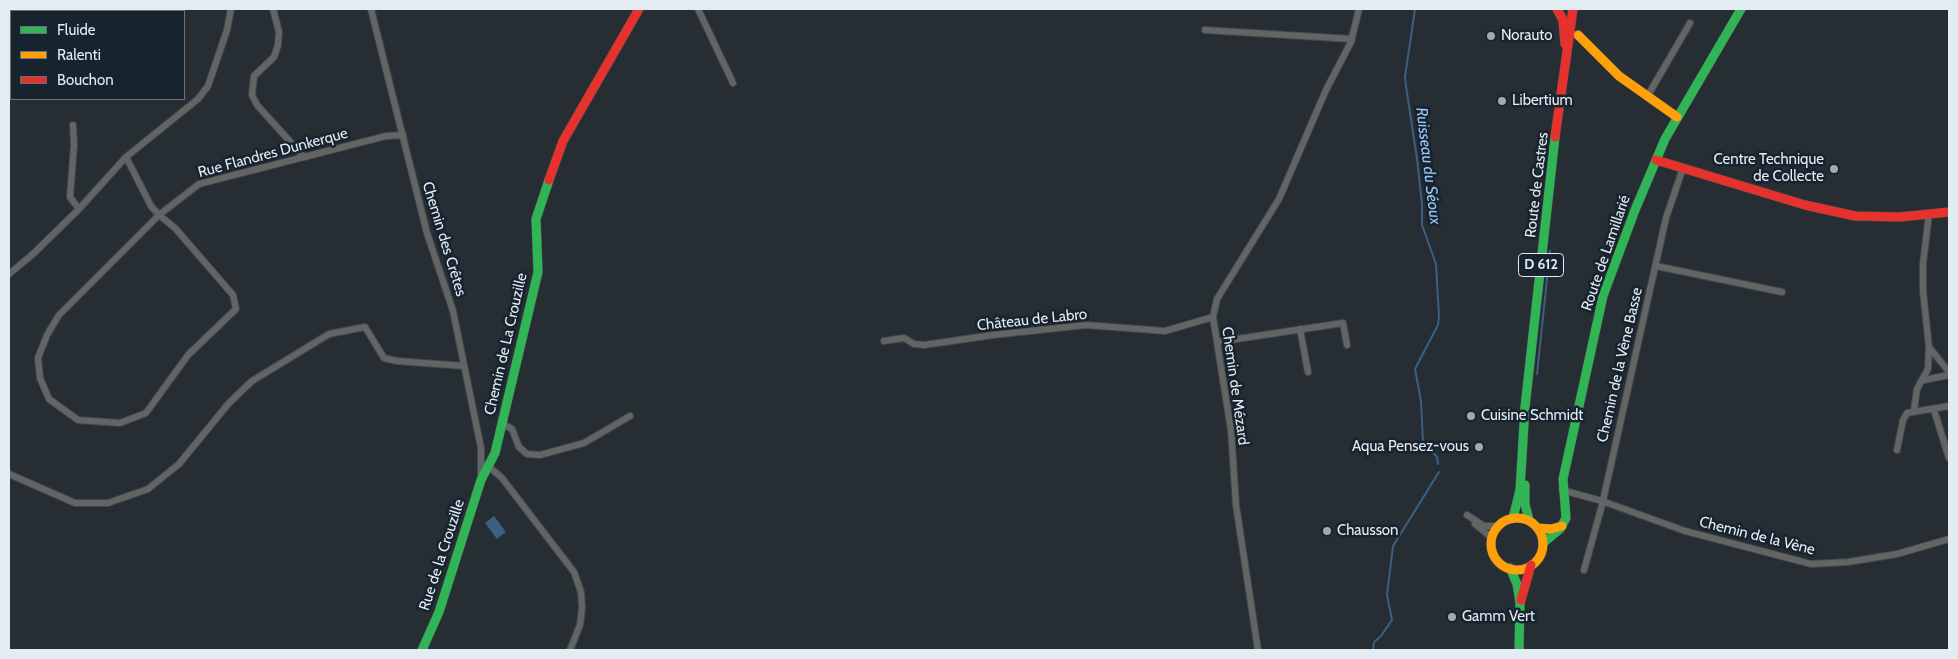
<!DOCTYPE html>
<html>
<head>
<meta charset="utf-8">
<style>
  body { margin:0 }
  #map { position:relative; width:1958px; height:659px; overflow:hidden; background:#262d33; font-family:Cabin,sans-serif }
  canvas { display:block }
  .frame { position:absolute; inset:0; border:10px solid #e3ebf3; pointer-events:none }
  .legend { position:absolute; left:10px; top:10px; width:175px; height:90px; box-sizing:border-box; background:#17232e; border:1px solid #69737d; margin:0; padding:6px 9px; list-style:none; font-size:15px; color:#e3ebf3 }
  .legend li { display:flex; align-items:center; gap:10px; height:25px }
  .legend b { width:25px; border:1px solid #69737d }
</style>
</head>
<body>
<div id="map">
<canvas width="1958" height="659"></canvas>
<div class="frame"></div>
<ul class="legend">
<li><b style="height:6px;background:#30b455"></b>Fluide</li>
<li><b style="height:6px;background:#ff9f0a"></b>Ralenti</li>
<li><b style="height:6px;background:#e5322d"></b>Bouchon</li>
</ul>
</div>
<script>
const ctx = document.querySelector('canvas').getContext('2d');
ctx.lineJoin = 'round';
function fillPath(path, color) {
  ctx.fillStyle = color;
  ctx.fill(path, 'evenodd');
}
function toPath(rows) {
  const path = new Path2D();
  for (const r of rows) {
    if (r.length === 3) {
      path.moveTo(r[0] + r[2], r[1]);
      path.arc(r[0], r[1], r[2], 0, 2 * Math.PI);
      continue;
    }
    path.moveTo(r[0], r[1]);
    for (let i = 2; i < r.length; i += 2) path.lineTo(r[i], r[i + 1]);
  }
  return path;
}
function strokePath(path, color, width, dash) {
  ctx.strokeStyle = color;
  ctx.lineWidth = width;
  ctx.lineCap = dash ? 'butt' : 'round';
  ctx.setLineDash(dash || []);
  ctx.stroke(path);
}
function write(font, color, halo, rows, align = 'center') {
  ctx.font = font + ' Cabin,sans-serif';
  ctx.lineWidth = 5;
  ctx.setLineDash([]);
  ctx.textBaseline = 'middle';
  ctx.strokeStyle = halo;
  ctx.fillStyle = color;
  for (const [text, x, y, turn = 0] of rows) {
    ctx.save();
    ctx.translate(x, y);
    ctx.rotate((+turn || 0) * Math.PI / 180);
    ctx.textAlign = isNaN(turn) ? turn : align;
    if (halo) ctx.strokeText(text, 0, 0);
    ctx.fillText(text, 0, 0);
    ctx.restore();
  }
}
fillPath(toPath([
  [494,516,506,532,497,539,485,523]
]), '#3c6082');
strokePath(toPath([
  [1415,9,1405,77,1406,86,1417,159,1422,204,1422,225,1436,264,1439,316,1438,325,1415,369,1421,401,1423,442,1437,457,1438,464],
  [1537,374,1550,251],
  [1373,650,1374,642,1381,636,1392,620,1387,595,1393,546,1439,472]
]), '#3c6082', 2);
const street = toPath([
  [273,9,279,32,278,45,274,57,254,76,252,95,257,105,304,157],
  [371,9,427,233,453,311,481,448,481,479],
  [698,9,733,83],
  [1205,30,1352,39],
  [1647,97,1690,23],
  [73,125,74,145,70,197,79,209],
  [126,157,151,206,159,215,175,228,233,295,236,309,188,355,146,413,120,423,78,420,49,399,40,378,38,358,47,335,59,315,159,215,199,184,386,136,403,135],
  [1929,214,1923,264,1923,291,1929,347,1949,372],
  [1656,266,1782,292],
  [9,274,33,254,79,209,126,157,198,99,208,86,227,30,231,9],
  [1300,329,1308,372],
  [884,341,904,338,914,344,924,345,993,335,1086,325,1165,331,1213,317],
  [1217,342,1343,323,1347,345],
  [1924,380,1949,375],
  [1914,410,1917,389,1928,369,1929,347],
  [1934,410,1949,458],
  [501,423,512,429,519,447,527,454,540,455,584,443,630,416],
  [1897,450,1903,420,1907,413,1949,406],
  [488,466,502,478,574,572,581,592,582,608,580,625,570,650],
  [9,474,75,503,108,503,148,489,179,464,229,403,252,381,329,334,365,327,384,358,397,361,464,366],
  [1562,490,1602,501,1685,531,1811,564,1848,562,1897,554,1949,539],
  [1467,515,1484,526,1499,526],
  [1475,524,1492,538],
  [1584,570,1602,505,1666,218,1683,168],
  [1258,650,1236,505,1231,430,1213,317,1217,299,1279,199,1326,90,1351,42,1359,9]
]);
const fast = toPath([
  [1525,485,1525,504,1529,520],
  [1513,518,1520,490,1525,407,1555,137],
  [1543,543,1560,529,1566,518,1563,479,1603,296,1635,210,1665,139,1741,9],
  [1510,568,1517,584,1520,603,1519,650],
  [422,650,439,612,481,480,495,453,538,272,536,219,549,180]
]);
const slow = toPath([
  [1578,35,1619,76,1677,117],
  [1517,544,26],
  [1538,528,1551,529,1562,526]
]);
const jam = toPath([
  [1557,9,1563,20,1565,44],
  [1555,137,1573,9],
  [1656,160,1805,205,1855,216,1900,217,1949,212],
  [549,180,563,141,639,9],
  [1521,600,1531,565]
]);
strokePath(street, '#41484d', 8);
strokePath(fast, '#41484d', 10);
strokePath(slow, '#41484d', 10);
strokePath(jam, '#41484d', 10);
strokePath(street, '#636464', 6);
strokePath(fast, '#30b455', 9);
strokePath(slow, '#ff9f0a', 9);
strokePath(jam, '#e5322d', 9);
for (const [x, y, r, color] of [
  [1491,36,5,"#a1a8b0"],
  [1502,101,5,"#a1a8b0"],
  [1834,169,5,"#a1a8b0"],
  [1471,416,5,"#a1a8b0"],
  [1479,447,5,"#a1a8b0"],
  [1327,531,5,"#a1a8b0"],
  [1452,617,5,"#a1a8b0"]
]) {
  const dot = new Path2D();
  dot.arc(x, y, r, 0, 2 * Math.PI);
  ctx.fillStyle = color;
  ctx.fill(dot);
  strokePath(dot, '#17232e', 2);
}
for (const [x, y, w] of [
  [1541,265,45]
]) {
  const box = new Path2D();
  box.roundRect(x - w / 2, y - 11.5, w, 23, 4);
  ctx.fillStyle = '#17232e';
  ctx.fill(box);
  strokePath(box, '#e3ebf3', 1);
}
write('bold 14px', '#e3ebf3', null, [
  ["D 612",1541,265]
]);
write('15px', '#e3ebf3', '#17232e', [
  ["Norauto",1501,36],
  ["Libertium",1512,101],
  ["Centre Technique",1824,160,"right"],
  ["de Collecte",1824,177,"right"],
  ["Cuisine Schmidt",1481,416],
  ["Aqua Pensez-vous",1469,447,"right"],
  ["Chausson",1337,531],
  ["Gamm Vert",1462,617]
], 'left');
write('15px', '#e3ebf3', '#17232e', [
  ["Rue Flandres Dunkerque",273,153,-15],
  ["Route de Castres",1537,185,-83],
  ["Chemin des Crêtes",444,239,73],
  ["Route de Lamillarié",1606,253,-71],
  ["Château de Labro",1032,320,-6],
  ["Chemin de La Crouzille",506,344,-77],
  ["Chemin de la Vène Basse",1620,365,-77],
  ["Chemin de Mézard",1235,386,82],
  ["Chemin de la Vène",1757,536,14],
  ["Rue de la Crouzille",442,555,-72]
]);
write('italic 16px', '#96c6f5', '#17232e', [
  ["Ruisseau du Séoux",1428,166,83]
]);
</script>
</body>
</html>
